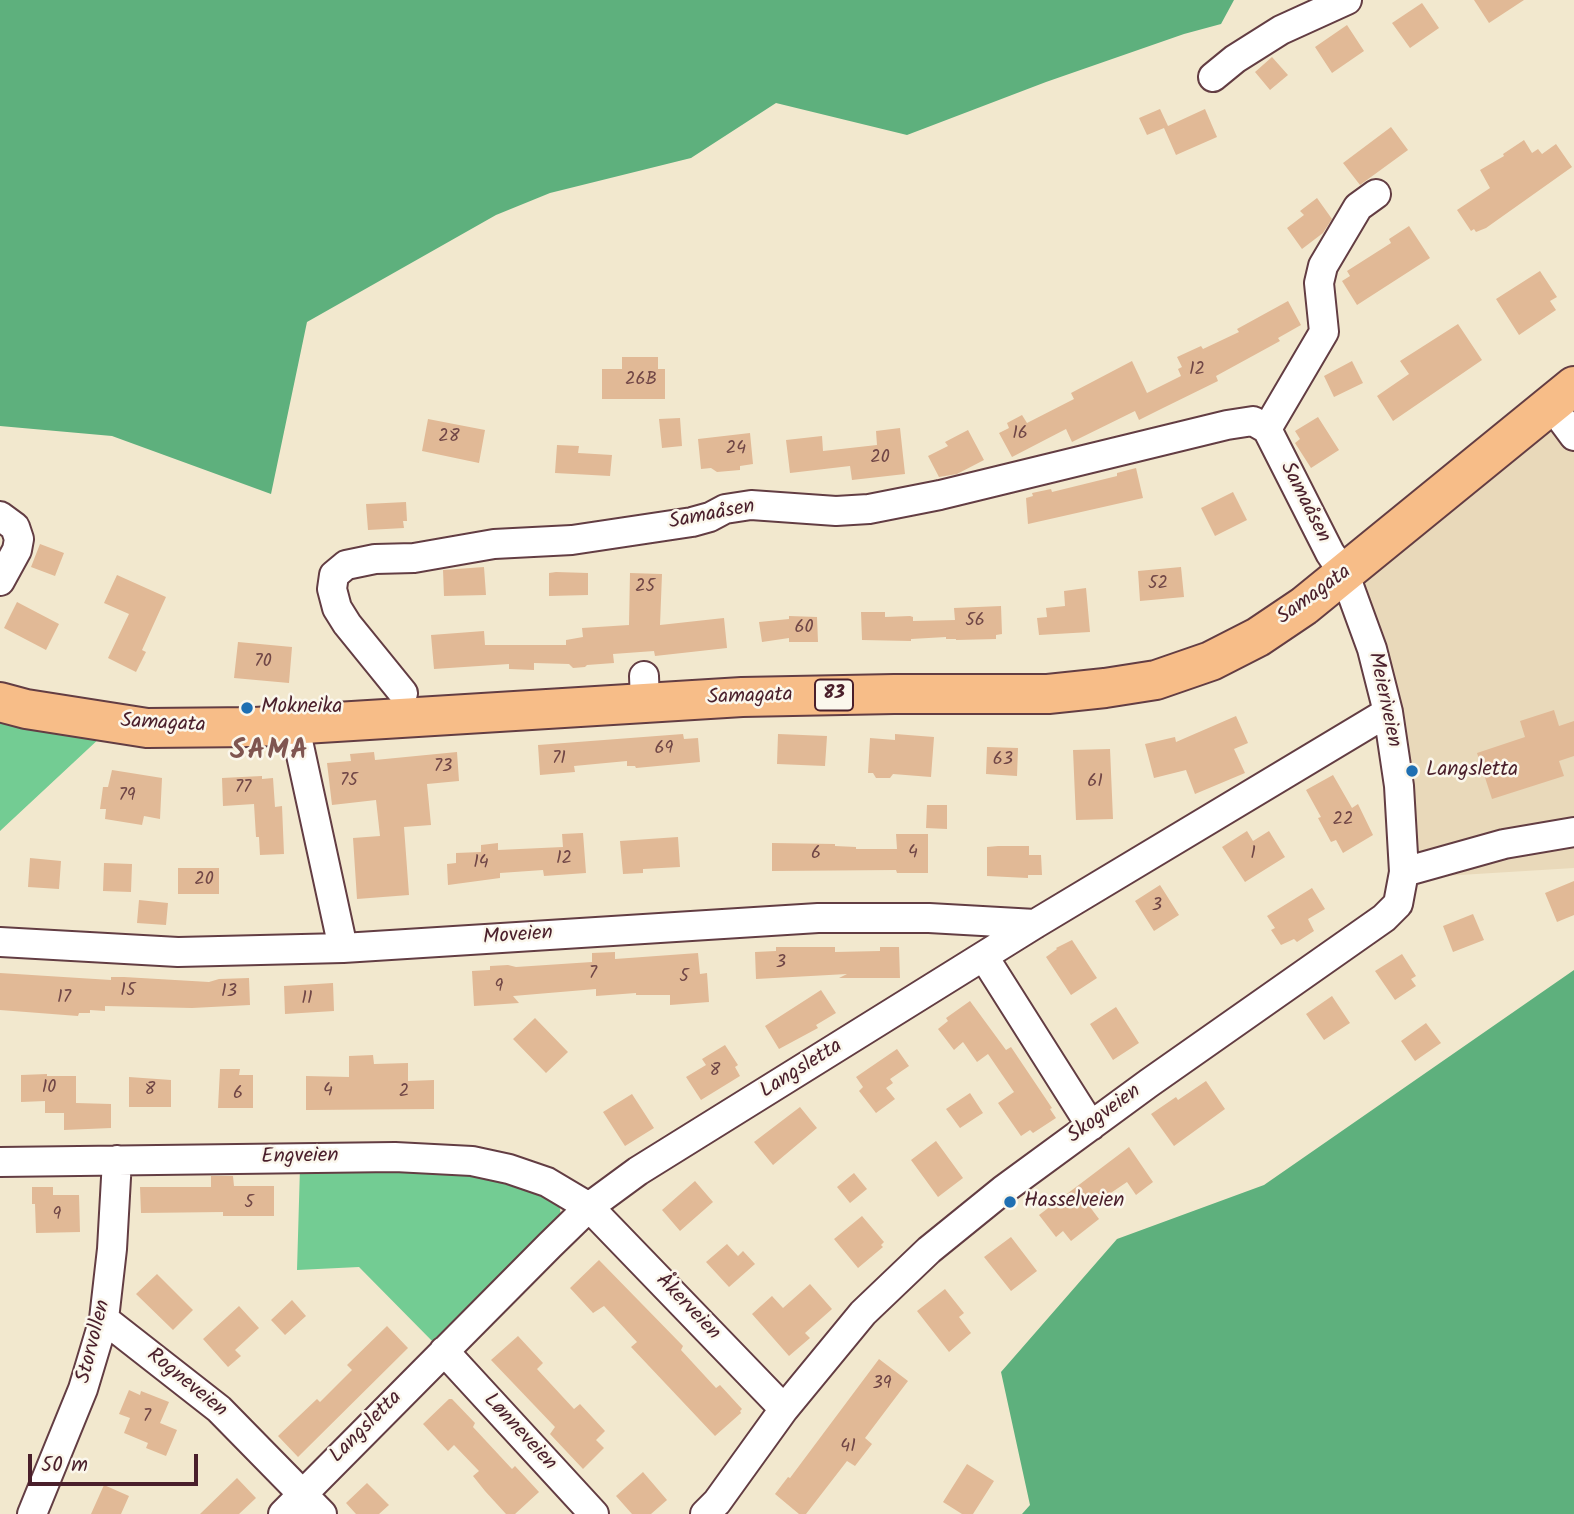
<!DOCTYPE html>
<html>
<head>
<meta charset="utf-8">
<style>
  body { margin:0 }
  #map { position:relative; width:1574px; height:1514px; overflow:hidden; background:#f2e8ce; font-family:Kalam,sans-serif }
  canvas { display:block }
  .scale { position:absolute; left:28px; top:1454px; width:170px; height:32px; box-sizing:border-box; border:4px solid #4a1f2b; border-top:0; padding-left:9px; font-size:21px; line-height:24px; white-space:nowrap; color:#4a1f2b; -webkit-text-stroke:5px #fbf7ec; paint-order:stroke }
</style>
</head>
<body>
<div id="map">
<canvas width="1574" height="1514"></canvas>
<div class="scale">50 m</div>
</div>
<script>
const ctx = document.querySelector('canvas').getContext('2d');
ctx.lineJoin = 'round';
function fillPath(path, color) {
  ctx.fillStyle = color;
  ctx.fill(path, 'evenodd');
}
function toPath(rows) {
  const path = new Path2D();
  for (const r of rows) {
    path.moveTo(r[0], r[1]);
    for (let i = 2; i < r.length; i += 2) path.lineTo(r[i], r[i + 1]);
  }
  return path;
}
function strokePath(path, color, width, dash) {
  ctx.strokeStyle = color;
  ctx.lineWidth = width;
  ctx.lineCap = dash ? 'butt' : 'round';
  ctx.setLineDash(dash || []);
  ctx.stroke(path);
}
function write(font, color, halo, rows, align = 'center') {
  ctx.font = font + ' Kalam,sans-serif';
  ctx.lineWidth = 5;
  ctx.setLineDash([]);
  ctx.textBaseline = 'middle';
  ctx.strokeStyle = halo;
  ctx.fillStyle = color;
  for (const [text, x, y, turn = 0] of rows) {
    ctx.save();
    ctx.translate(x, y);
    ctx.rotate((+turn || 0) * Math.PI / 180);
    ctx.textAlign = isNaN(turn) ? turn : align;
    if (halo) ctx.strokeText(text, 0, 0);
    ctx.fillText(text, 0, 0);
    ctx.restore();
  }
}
fillPath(toPath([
  [1574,378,1574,868,1411,878,1379,702,1331,567]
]), '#e9d9ba');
fillPath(toPath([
  [0,718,102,736,0,831],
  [300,1167,482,1173,559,1201,561,1217,436,1345,359,1267,297,1270]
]), '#73cc93');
fillPath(toPath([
  [0,0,1234,0,1221,24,1184,34,1046,82,907,135,776,103,691,158,550,193,496,215,307,322,271,494,112,436,0,426],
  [1574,970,1574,1514,1022,1514,1030,1505,1001,1372,1117,1239,1264,1185]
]), '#5eb07d');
fillPath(toPath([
  [1474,0,1524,0,1489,23],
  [1422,3,1439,28,1410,48,1392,23],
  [1347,25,1364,51,1332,73,1315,47],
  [1272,57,1288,75,1270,90,1255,72],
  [1160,109,1168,126,1205,109,1217,137,1176,155,1164,128,1147,135,1139,118],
  [1391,127,1408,150,1360,185,1343,163],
  [1524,140,1532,153,1538,149,1542,154,1556,144,1572,167,1486,228,1476,232,1474,229,1471,231,1457,210,1490,188,1480,170,1504,156,1503,154],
  [1317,198,1332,219,1323,233,1302,249,1287,228,1304,215,1300,211],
  [1409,226,1430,258,1357,305,1342,281,1350,276,1347,271,1391,243,1389,239],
  [1540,271,1557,297,1550,301,1556,310,1519,335,1496,299],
  [1288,301,1301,325,1278,338,1280,341,1216,376,1218,381,1161,409,1139,420,1135,411,1072,442,1066,429,1012,457,999,433,1009,428,1007,423,1022,415,1027,423,1074,399,1071,393,1132,361,1147,393,1181,376,1178,369,1182,367,1177,357,1201,346,1203,349,1239,332,1237,329],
  [1458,324,1482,360,1393,421,1377,396,1409,374,1400,361],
  [622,357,658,357,658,369,665,369,665,399,602,399,602,369,622,369],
  [1352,361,1363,383,1334,397,1324,376],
  [1318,417,1339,450,1311,468,1295,443,1300,439,1295,431],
  [680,418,682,446,662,448,659,419],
  [428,419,485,430,479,463,422,451],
  [900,428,905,474,852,480,850,466,790,473,786,440,822,436,823,451,877,445,876,431],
  [968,430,984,460,957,474,939,477,928,456,948,446,945,442],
  [750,433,753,464,740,466,740,470,717,472,711,468,701,469,698,439],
  [557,445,579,446,578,453,612,455,610,476,555,473],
  [1136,468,1143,498,1028,524,1026,498,1033,496,1032,493,1051,489,1052,492,1117,476,1117,473],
  [1233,492,1247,520,1215,536,1201,508],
  [406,502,407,521,403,521,404,528,368,530,366,504],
  [40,544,64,553,55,576,31,567],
  [484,567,486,595,444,596,443,570],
  [1181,567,1184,597,1140,601,1138,571],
  [556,572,588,573,588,595,549,596,549,573],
  [630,573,662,574,660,625,724,618,727,648,655,656,654,651,613,654,614,663,587,665,585,667,573,668,569,664,534,663,534,670,509,669,509,664,434,669,431,635,484,631,485,645,566,645,566,640,583,637,582,628,629,625],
  [117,575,166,597,142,650,146,652,136,672,108,658,129,614,104,603],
  [1086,588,1090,632,1039,635,1037,618,1047,617,1046,608,1065,606,1064,591],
  [17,602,59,624,46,650,4,628],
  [1001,606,1002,634,996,635,996,639,956,640,956,639,946,639,946,637,911,639,911,641,862,640,861,612,885,612,885,617,910,616,913,617,913,621,955,620,954,608],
  [789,616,817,617,818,642,789,642,789,638,762,642,759,622,789,619],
  [238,642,292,647,289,683,234,678],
  [1554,710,1559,726,1574,721,1574,756,1559,761,1564,776,1492,799,1477,753,1525,737,1520,721],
  [1236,716,1248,743,1234,749,1245,773,1195,794,1186,770,1154,778,1145,744,1175,737,1176,742],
  [683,734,684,739,698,738,700,762,636,768,635,766,627,766,627,761,574,766,575,772,540,775,538,745],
  [778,734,827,736,825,766,777,764],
  [895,734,934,737,931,777,893,774,890,778,876,778,873,773,868,773,870,738,895,740],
  [987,747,1018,748,1017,776,986,774],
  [1110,749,1113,819,1076,820,1073,750],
  [374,752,375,760,457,752,459,781,427,784,431,825,404,827,409,895,357,899,353,838,380,836,376,800,332,805,327,763,351,761,350,754],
  [112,770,162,778,160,819,144,816,142,825,105,819,106,809,100,809,103,787,108,787],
  [1333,775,1352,808,1358,804,1373,835,1343,853,1336,840,1331,842,1318,818,1321,817,1306,790],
  [262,776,262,779,273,778,275,807,282,806,284,854,260,855,259,837,256,837,254,804,223,806,222,778],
  [927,805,947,805,947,829,926,828],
  [1247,831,1253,841,1269,831,1285,857,1245,882,1222,847],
  [583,833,586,873,544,876,543,870,500,873,500,878,448,885,447,864,456,863,456,853,481,852,481,845,498,843,498,850,563,847,562,834],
  [896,834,928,834,928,873,897,873,896,870,772,871,772,843,835,844,835,846,856,847,856,849,897,849],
  [678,837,680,867,643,869,643,873,623,874,620,841],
  [998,846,1029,846,1029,855,1041,855,1042,875,1028,875,1028,878,987,876,987,847],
  [30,858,61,861,59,889,28,887],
  [104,863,132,864,131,892,103,891],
  [178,868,219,868,219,894,178,894],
  [1574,881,1574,915,1557,922,1545,893],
  [1160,885,1179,915,1154,931,1135,901],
  [1312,888,1325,909,1308,919,1314,931,1297,942,1294,939,1281,945,1271,930,1275,928,1267,916],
  [139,900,168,903,166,925,137,923],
  [1473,914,1484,940,1453,952,1443,926],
  [1072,940,1097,978,1071,995,1046,957,1057,949,1056,948],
  [776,947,835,947,835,952,880,951,880,947,899,947,900,978,839,978,847,974,756,979,755,952,776,951],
  [615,952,615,959,698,953,700,974,707,973,709,1002,670,1005,670,995,636,995,636,993,596,996,596,989,513,996,519,1003,474,1006,472,971,490,970,490,966,508,965,516,967,592,962,592,953],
  [1402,954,1416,976,1411,979,1416,986,1395,1000,1375,971],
  [0,973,111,980,111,977,124,977,209,982,219,979,249,978,250,1005,192,1008,105,1006,105,1011,90,1010,90,1013,79,1013,78,1016,0,1010],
  [333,983,334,1011,285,1014,284,986],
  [821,990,836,1013,816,1025,818,1028,779,1049,765,1026],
  [1332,996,1350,1023,1324,1040,1306,1014],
  [970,1001,1006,1050,1011,1047,1052,1108,1050,1109,1056,1118,1033,1133,1030,1130,1021,1136,998,1103,1014,1092,988,1054,977,1062,963,1042,954,1050,938,1029,948,1021,946,1018],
  [1116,1007,1139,1043,1113,1060,1090,1024],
  [535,1018,568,1052,546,1073,513,1039],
  [1426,1023,1441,1043,1415,1061,1401,1041],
  [725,1045,738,1065,735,1067,740,1076,701,1100,686,1077,706,1065,702,1059],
  [897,1049,909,1066,890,1079,893,1083,886,1088,895,1099,876,1113,859,1091,863,1087,856,1077],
  [373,1055,374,1064,408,1063,408,1081,434,1080,434,1109,306,1110,306,1076,349,1077,349,1056],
  [220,1069,240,1069,239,1075,253,1075,253,1108,218,1108],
  [47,1074,47,1076,76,1076,76,1103,111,1104,111,1128,64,1130,64,1113,45,1113,45,1101,21,1102,21,1075],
  [129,1077,171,1080,171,1107,129,1107],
  [1206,1081,1225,1109,1174,1146,1151,1114,1176,1097,1178,1100],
  [970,1093,983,1113,960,1128,946,1109],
  [632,1094,654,1128,625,1146,603,1112],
  [800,1107,817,1128,773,1165,754,1142],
  [936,1141,963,1178,938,1197,911,1160],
  [1129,1147,1153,1182,1136,1195,1127,1182,1090,1207,1099,1219,1071,1241,1063,1231,1056,1237,1039,1215],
  [854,1173,867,1189,850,1203,837,1187],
  [211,1176,233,1176,234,1186,274,1186,274,1216,223,1216,223,1212,141,1213,140,1187,211,1187],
  [695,1181,713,1202,680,1231,662,1210],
  [32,1187,53,1187,53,1195,79,1195,80,1232,36,1233,35,1204,32,1204],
  [862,1216,884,1242,881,1245,883,1247,858,1268,834,1239],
  [1011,1237,1037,1271,1011,1291,984,1257],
  [727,1244,738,1256,743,1251,755,1264,729,1287,706,1262],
  [599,1260,683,1346,681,1350,716,1388,720,1385,742,1409,740,1411,741,1413,715,1436,631,1347,637,1342,604,1306,593,1313,570,1288],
  [157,1274,193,1310,173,1330,136,1294],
  [810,1284,832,1309,805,1333,810,1338,789,1356,752,1314,772,1296,783,1308],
  [945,1289,964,1313,959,1317,971,1333,949,1352,917,1311],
  [292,1300,306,1316,285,1335,271,1320],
  [239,1306,259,1328,235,1350,241,1356,228,1367,203,1339],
  [387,1326,408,1348,298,1457,278,1436,317,1399,320,1402,352,1370,347,1365],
  [518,1336,543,1363,537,1369,574,1409,580,1404,605,1431,596,1440,604,1448,583,1469,550,1434,555,1427,491,1360],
  [879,1359,908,1381,865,1438,872,1444,855,1466,847,1461,806,1514,799,1514,775,1494,788,1477,790,1478],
  [129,1390,140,1395,141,1391,169,1402,160,1423,177,1430,166,1456,146,1448,148,1443,124,1433,130,1418,119,1414],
  [449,1399,452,1399,475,1423,473,1427,512,1469,515,1466,539,1492,515,1514,506,1514,485,1491,473,1476,479,1471,454,1445,448,1451,423,1424],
  [967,1464,994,1481,973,1514,962,1514,943,1502],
  [643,1472,667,1500,651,1514,632,1514,616,1496],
  [237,1478,256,1498,239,1514,200,1514],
  [367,1483,389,1505,379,1514,356,1514,346,1503],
  [104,1485,129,1496,121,1514,91,1514]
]), '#e1b996');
const minor = toPath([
  [1213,77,1235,59,1281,30,1347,0],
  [1551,405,1574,436],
  [1267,429,1324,332,1319,283,1323,266,1358,207,1376,194],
  [0,516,15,527,19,539,17,550,0,581],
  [644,676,645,702],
  [403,693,347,624,337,608,332,589,334,575,346,565,375,559,414,558,494,544,572,540,692,522,710,517,725,509,751,505,836,511,869,509,940,495,1227,425,1253,421,1267,429,1330,553,1345,575,1372,649,1388,712,1399,786,1404,872,1398,904,1384,918,1149,1083,1003,1190,929,1250,863,1313,784,1409,717,1502,705,1514],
  [301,724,298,741,343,948],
  [1404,872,1504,844,1574,832],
  [0,942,178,952,343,948,818,918,929,918,1035,924],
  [984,957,1091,1126],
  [0,1162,395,1157,472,1161,509,1169,547,1182,589,1207,784,1409],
  [104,1319,219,1409,322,1514],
  [444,1351,594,1514],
  [32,1514,83,1389,104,1319,112,1249,117,1160],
  [283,1514,550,1245,589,1207,638,1171,1035,924,1388,712]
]);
const highway = toPath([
  [0,702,26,709,147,728,255,727,742,697,894,694,1048,694,1105,688,1156,680,1211,661,1258,637,1304,606,1574,386]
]);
strokePath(minor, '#633d43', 32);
strokePath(highway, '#633d43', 42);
strokePath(minor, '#fff', 28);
strokePath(highway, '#f7bd88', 38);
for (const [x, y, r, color] of [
  [247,708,7,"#1f6fb2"],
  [1412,771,7,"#1f6fb2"],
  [1010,1202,7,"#1f6fb2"]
]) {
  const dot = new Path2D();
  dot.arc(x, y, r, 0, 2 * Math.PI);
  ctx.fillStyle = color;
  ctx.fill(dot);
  strokePath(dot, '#fbf7ec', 2.5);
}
write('18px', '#704646', null, [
  ["12",1197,371],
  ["26B",641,381],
  ["16",1020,435],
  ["28",449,438],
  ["24",736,450],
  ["20",880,459],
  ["52",1158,585],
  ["25",645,588],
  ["56",975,622],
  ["60",804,629],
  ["70",263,663],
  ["69",664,750],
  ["71",559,760],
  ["63",1003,761],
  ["73",443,768],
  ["75",349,782],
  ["61",1095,783],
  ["77",243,789],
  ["79",127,797],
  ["22",1343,821],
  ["4",913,854],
  ["6",816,855],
  ["1",1253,855],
  ["12",564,860],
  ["14",481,864],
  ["20",204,881],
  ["3",1157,907],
  ["3",781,964],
  ["7",593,975],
  ["5",684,978],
  ["9",499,988],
  ["15",128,992],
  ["13",229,993],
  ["17",64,999],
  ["11",307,1000],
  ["8",715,1072],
  ["10",49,1089],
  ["8",150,1091],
  ["4",328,1092],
  ["2",404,1093],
  ["6",238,1095],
  ["5",249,1204],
  ["9",57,1216],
  ["39",882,1385],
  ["7",147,1418],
  ["41",848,1448]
]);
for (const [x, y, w] of [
  [834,695,38]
]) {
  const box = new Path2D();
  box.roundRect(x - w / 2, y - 15.5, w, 31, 5);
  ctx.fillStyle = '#fbf7ec';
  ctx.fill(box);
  strokePath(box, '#4a1f2b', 2);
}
write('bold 19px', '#4a1f2b', null, [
  ["83",834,695]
]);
write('21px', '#4a1f2b', '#fbf7ec', [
  ["Samaåsen",1304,503,63],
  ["Samaåsen",712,516,-11],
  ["Samagata",1315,596,-36],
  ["Samagata",750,698,-2],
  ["Meieriveien",1383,700,78],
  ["Samagata",163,725,3],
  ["Moveien",518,937,-4],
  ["Langsletta",802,1070,-32],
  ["Skogveien",1105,1115,-36],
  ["Engveien",300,1158,-1],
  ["Åkerveien",687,1308,46],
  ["Storvollen",95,1342,-76],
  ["Rogneveien",186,1384,39],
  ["Langsletta",367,1428,-45],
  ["Lønneveien",519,1433,47]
]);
write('21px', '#4a1f2b', '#fbf7ec', [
  ["Mokneika",261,708],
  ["Langsletta",1426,771],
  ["Hasselveien",1024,1202]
], 'left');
ctx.letterSpacing = '2px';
write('bold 28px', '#7f5550', '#fbf7ec', [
  ["SAMA",270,753]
]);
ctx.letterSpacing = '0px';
</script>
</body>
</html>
